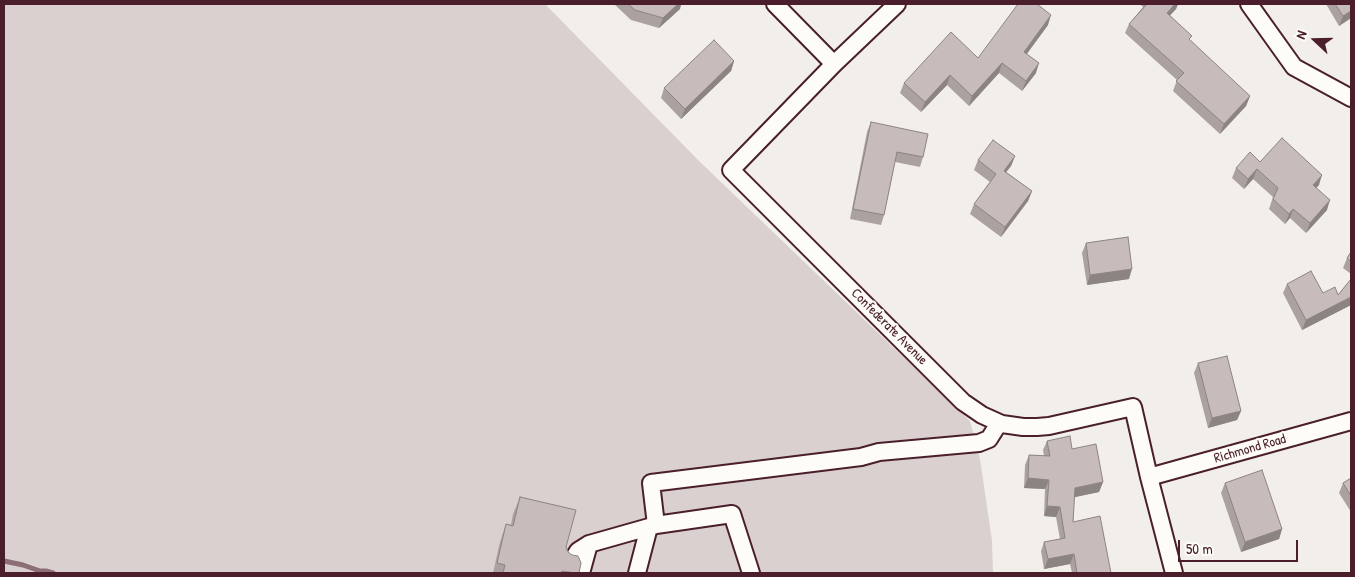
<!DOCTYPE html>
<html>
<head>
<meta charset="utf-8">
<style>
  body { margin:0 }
  #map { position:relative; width:1355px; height:577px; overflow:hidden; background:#f2efeb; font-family:"Patrick Hand",sans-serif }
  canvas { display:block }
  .frame { position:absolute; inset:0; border:5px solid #4a1f2b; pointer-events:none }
  .north { position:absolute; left:1290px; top:15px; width:50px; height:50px; -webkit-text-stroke:4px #fdfcf7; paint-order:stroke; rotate:291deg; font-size:14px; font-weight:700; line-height:20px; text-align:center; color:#4a1f2b }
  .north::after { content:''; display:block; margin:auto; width:18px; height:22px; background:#4a1f2b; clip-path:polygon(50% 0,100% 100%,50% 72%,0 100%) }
  .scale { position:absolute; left:1178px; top:540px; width:120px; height:22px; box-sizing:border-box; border:2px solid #4a1f2b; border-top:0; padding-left:6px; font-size:15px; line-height:18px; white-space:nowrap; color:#4a1f2b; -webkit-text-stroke:4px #fdfcf7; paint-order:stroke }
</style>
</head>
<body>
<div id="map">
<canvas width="1355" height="577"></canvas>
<div class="frame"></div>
<div class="north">N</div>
<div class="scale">50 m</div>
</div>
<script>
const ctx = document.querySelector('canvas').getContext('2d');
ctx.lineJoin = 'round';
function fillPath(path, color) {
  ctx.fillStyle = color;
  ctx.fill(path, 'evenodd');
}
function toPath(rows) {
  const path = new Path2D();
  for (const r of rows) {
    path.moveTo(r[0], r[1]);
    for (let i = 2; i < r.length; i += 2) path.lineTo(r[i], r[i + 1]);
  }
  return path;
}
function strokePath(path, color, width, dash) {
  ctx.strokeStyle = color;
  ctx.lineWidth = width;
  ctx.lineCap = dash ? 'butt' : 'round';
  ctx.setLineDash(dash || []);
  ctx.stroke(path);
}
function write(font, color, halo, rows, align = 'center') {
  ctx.font = font + ' "Patrick Hand",sans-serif';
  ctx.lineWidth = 4;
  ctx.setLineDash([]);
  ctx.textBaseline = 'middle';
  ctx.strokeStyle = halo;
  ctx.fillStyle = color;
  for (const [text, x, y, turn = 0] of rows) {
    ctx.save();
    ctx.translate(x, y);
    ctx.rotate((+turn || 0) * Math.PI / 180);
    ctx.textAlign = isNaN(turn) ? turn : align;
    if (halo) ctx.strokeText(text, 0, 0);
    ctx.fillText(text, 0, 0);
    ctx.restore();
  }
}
fillPath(toPath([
  [4,4,545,4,699,161,970,421,980,459,992,541,993,573,4,573]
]), '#d9d0cf');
strokePath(toPath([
  [4,561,23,565,40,571,46,571,53,573]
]), '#8b6f75', 5);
const minor = toPath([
  [775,4,834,64],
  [897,4,834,64,731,170,963,402,982,415,1002,424,1023,427,1037,427,1049,426,1133,407,1149,477,1174,573],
  [1249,4,1294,67,1351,98],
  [1149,477,1351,421],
  [656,525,651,483,861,457,879,452,979,443,989,439,999,423],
  [649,527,656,525,732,514,751,573],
  [570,564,578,551,589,544,649,527,637,573],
  [581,573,589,544]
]);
strokePath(minor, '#4a1f2b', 20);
strokePath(minor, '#fdfcf7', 16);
fillPath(toPath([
  [614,4,681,4,680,9,659,28,631,20],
  [1140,4,1178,4,1176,9,1170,15,1190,41,1250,96,1246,106,1220,134,1173,91,1177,80,1125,33,1129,24,1143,7],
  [1326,4,1351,4,1351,18,1339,26],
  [1048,25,1027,53,1036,73,1022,91,999,73,969,106,947,85,921,112,900,93,904,83,978,58],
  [734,61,731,71,681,119,661,98,664,88],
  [871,122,923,157,920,167,895,162,884,215,881,225,850,219,867,132],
  [1015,156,1011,166,1006,172,1032,191,1028,201,1001,237,970,214,974,204,990,182,974,170,978,160],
  [1260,162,1319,185,1316,187,1327,210,1306,233,1290,218,1285,224,1269,209,1273,197,1253,179,1244,189,1232,178,1236,168],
  [1086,243,1129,279,1087,285,1082,253],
  [1351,252,1351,274,1343,268,1347,258],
  [1351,279,1351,305,1302,330,1283,293,1287,284,1323,293,1338,295],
  [1198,363,1241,411,1237,420,1208,428,1194,373],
  [1047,441,1072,449,1103,482,1099,492,1074,497,1073,522,1111,573,1072,573,1070,564,1044,569,1041,551,1044,542,1060,539,1056,517,1044,516,1045,489,1024,488,1025,465,1029,455,1044,456,1043,450],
  [1351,478,1351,512,1339,493,1343,483],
  [1225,483,1282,529,1279,539,1241,552,1221,493],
  [520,497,566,547,568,552,579,573,493,573,500,542,506,524,511,525,513,514]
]), '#aca1a1');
fillPath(toPath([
  [678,4,681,4,680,9,659,28,663,18],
  [1175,4,1178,4,1176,9,1163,23,1167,13],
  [1351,11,1351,18,1339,26,1343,16],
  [1051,15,1048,25,1021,62,1024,52],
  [734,61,731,71,681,119,685,109],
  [1002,63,999,73,969,106,972,96],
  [1039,63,1036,73,1022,91,1026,81],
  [950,75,947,85,921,112,925,102],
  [1250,96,1246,106,1220,134,1224,124],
  [1015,156,1011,166,1000,180,1004,171],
  [1257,169,1253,179,1244,189,1248,179],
  [1322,175,1319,185,1310,195,1313,185],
  [1032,191,1028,201,1001,237,1005,227],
  [1330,200,1327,210,1306,233,1310,223],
  [1293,209,1290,218,1285,224,1289,214],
  [1132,269,1129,279,1087,285,1090,275],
  [1351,297,1351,305,1302,330,1306,320],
  [1241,411,1237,420,1208,428,1212,418],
  [1028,478,1049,480,1045,489,1024,488],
  [1103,482,1099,492,1071,498,1075,488],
  [1047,506,1060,507,1056,517,1044,516],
  [1282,529,1279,539,1241,552,1245,542],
  [1074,554,1070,564,1044,569,1048,559]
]), '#8c8383');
const building = toPath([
  [628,4,678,4,663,18,635,10,628,4],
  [1018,4,1037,4,1051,15,1024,52,1039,63,1026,81,1002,63,972,96,950,75,925,102,904,83,951,32,978,58,1018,4],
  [1147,4,1175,4,1167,13,1192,36,1189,39,1250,96,1224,124,1176,81,1184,73,1129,24,1147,4],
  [1335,4,1351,4,1351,11,1343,16,1335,4],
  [714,40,734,61,685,109,664,88,714,40],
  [871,122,928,134,923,157,897,152,884,215,853,209,871,122],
  [1282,138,1322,175,1313,185,1330,200,1310,223,1293,209,1289,214,1273,199,1278,188,1257,169,1248,179,1236,168,1250,152,1260,162,1282,138],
  [993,140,1015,156,1004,171,1032,191,1005,227,974,204,996,174,978,160,993,140],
  [1128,237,1132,269,1090,275,1086,243,1128,237],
  [1351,252,1351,262,1347,258,1351,252],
  [1311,271,1323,293,1335,287,1338,295,1351,279,1351,297,1306,320,1287,284,1311,271],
  [1227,356,1241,411,1212,418,1198,363,1227,356],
  [1070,436,1072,449,1096,444,1103,482,1075,488,1073,522,1100,516,1111,573,1077,573,1074,554,1048,559,1044,542,1065,538,1060,507,1047,506,1049,480,1028,478,1029,455,1050,456,1047,441,1070,436],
  [1262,470,1282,529,1245,542,1225,483,1262,470],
  [1351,478,1351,496,1343,483,1351,478],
  [520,497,576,510,566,547,568,552,572,555,578,556,581,563,579,573,575,573,562,571,561,573,503,573,505,565,497,563,506,524,513,526,520,497]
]);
fillPath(building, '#c8bbbb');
strokePath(building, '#8c8383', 1);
write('14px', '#4a1f2b', '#fdfcf7', [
  ["Confederate Avenue",889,327,45],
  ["Richmond Road",1250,449,-16]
]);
</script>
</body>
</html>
